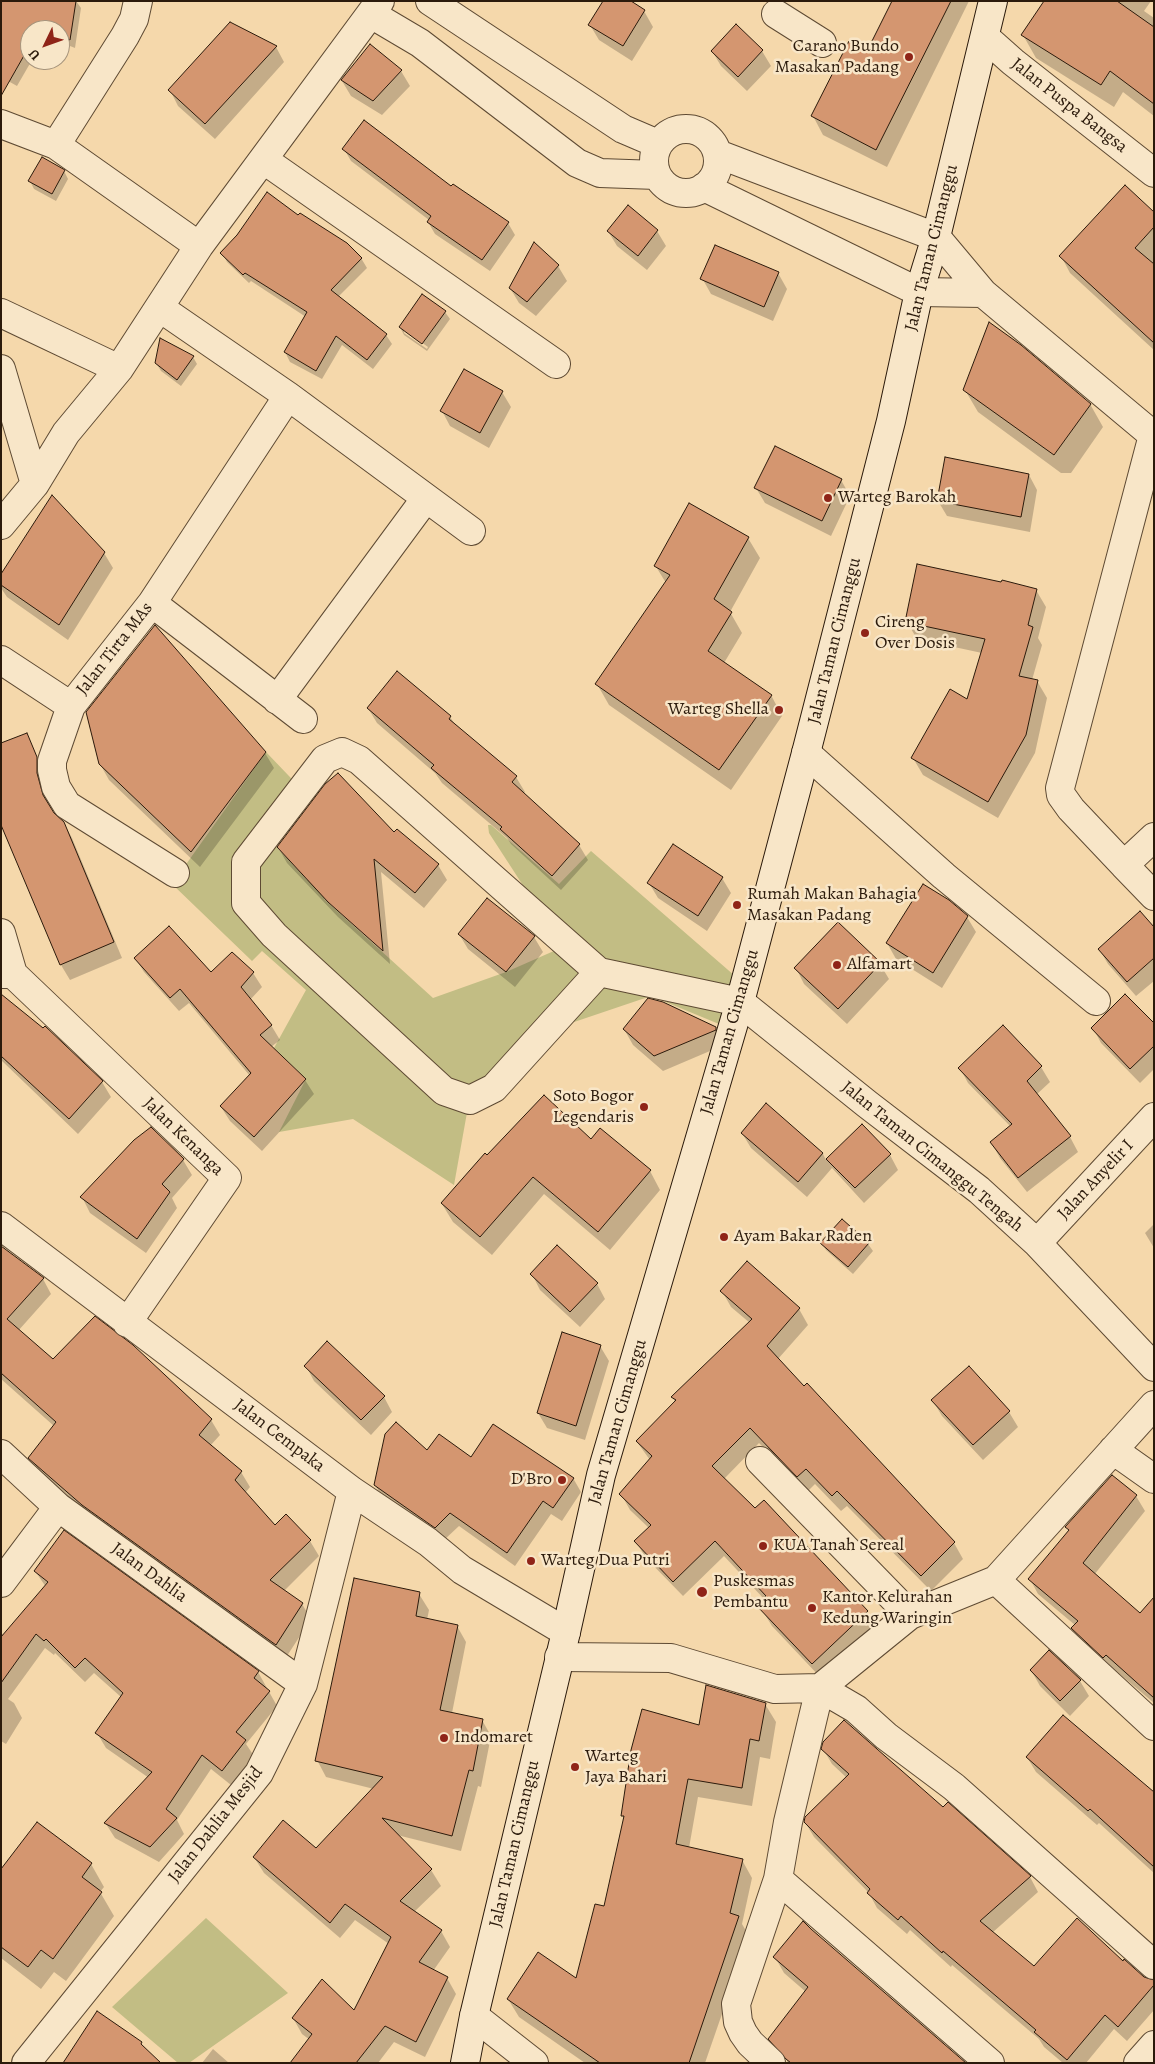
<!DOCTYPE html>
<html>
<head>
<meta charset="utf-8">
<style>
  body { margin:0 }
  #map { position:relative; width:1155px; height:2064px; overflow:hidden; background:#f5d8ab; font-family:Alegreya,serif }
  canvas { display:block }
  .frame { position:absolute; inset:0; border:2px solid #2b1a0b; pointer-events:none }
  .north { position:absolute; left:20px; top:20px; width:50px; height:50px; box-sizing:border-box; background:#f8e6c8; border:1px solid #a6947c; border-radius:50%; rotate:228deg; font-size:14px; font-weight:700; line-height:20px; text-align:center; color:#2b1a0b }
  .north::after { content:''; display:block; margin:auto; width:18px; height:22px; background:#8f2418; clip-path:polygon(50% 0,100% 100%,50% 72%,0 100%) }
</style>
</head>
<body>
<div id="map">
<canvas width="1155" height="2064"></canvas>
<div class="frame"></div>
<div class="north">U</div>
</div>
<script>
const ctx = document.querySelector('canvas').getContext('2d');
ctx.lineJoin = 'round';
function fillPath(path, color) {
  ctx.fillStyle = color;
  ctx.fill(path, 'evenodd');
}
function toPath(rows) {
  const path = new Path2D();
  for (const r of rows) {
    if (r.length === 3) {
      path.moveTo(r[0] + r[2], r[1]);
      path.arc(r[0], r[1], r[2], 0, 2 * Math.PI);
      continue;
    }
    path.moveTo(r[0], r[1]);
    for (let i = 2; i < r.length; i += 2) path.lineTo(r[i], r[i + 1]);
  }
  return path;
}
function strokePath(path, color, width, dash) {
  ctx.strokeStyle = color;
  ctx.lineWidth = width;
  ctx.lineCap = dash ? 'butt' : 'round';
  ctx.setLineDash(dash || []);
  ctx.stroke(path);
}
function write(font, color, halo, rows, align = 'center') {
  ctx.font = font + ' Alegreya,serif';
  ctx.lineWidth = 5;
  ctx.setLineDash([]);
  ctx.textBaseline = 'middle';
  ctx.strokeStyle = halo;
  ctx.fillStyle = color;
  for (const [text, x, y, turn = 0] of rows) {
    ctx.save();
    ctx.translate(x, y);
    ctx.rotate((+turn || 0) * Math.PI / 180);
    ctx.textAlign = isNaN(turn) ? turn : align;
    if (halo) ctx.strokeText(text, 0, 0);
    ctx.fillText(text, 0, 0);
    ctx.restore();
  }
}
fillPath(toPath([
  [266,752,310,798,268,838,307,880,324,864,340,881,324,899,433,998,506,972,563,947,489,833,488,825,491,825,559,884,591,851,735,976,719,1024,651,996,518,1041,468,1107,454,1185,353,1119,279,1132,306,1079,274,1048,306,990,262,951,252,961,172,884],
  [206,1918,288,1993,189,2063,178,2063,112,2007]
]), '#c2bd84');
fillPath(toPath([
  [1,1,76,1,81,8,75,48,60,42,60,30,30,30,30,60,32,60,17,86,1,77],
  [628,1,644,11,653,27,632,61,599,40,590,25],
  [893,1,969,1,887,167,823,135,813,116,868,52],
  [1045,1,1151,1,1144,11,1154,18,1154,116,1123,92,1114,107,1036,58,1023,35],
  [231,23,276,47,284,62,215,139,178,106,170,90],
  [736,26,762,51,771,66,747,91,721,66,712,51],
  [370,46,401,71,410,86,382,115,351,96,342,81],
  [344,149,452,188,453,186,508,223,515,235,490,271,435,234,428,222,429,220,351,161],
  [64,171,68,179,56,201,34,189,30,181],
  [628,207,657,231,666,246,647,270,617,246,608,231],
  [1154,214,1154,350,1070,273,1061,256],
  [299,217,361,258,367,268,338,297,386,335,392,344,373,369,342,345,322,379,290,362,285,352,306,317,251,281,249,283,227,262,222,253],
  [535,244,558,266,567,281,536,316,519,303,510,288],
  [778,273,787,289,773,321,711,294,702,278],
  [445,312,450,319,427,351,404,335,400,327],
  [404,330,428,347,427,349,404,333],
  [193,357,197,364,181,386,161,371,156,363],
  [965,390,1090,404,1103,427,1071,473,1061,473,978,412],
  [502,392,511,407,489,448,450,426,442,411],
  [1029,475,1037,490,1030,532,947,516,938,501],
  [841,480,850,496,831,536,765,503,756,488],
  [748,538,760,558,730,612,742,633,724,663,771,695,782,716,731,790,609,705,597,684,666,583,655,565],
  [104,553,113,568,68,640,7,597,1,588,1,577],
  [1036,590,1046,607,1038,638,1042,645,1032,680,1037,681,1047,698,1035,753,998,818,923,775,913,758,968,701,982,653,917,639,907,622],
  [368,708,450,717,456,726,516,777,525,792,523,794,579,845,588,860,561,890,511,844,507,838,442,783,435,773,377,723],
  [26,734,45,774,45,790,50,810,63,822,72,838,122,958,70,980,61,965,1,822],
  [265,753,274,768,200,867,109,780,100,764],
  [394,834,438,865,447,880,424,908,381,872,390,964,338,917,287,863,278,847],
  [722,878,731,893,707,931,658,898,649,883],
  [967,917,976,932,942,988,896,959,887,943],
  [1154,929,1154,981,1136,996,1108,964,1099,949],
  [459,934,534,937,543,952,515,987,468,949],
  [135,958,211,974,253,973,262,987,250,1000,271,1025,280,1040,271,1047,305,1080,314,1094,262,1151,230,1121,221,1107,250,1076,189,1003,179,1011,144,972],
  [880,964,889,979,847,1024,804,984,796,968],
  [1,996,102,1082,111,1097,78,1134,1,1060],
  [1154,1025,1154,1069,1140,1083,1101,1043,1093,1028],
  [1003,1026,1041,1067,1050,1082,1036,1095,1070,1137,1078,1152,1027,1192,1000,1158,991,1142,1011,1127,968,1083,960,1068],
  [715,1028,724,1045,663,1071,633,1045,624,1029],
  [862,1126,890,1155,898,1170,864,1203,832,1168,807,1197,751,1148,742,1133,823,1154,826,1160],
  [591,1141,650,1171,660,1190,610,1250,544,1194,492,1255,453,1222,442,1204,488,1157],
  [183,1160,192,1175,172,1198,177,1208,146,1253,90,1213,82,1197],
  [1154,1224,1154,1248,1145,1233],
  [822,1243,868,1244,873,1251,853,1274,826,1250],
  [1,1247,43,1279,51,1294,18,1331,53,1361,211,1420,220,1435,210,1446,241,1472,250,1487,245,1493,275,1527,286,1516,310,1541,319,1556,284,1591,302,1604,311,1619,285,1659,92,1520,38,1473,29,1458,54,1426,1,1379],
  [747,1262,799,1309,808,1325,778,1359,954,1543,963,1559,931,1591,847,1506,841,1511,815,1484,807,1492,759,1443,724,1479,867,1612,876,1627,821,1678,772,1626,762,1610,764,1599,724,1556,683,1596,645,1557,636,1541,649,1528,630,1510,621,1494,650,1460,637,1442,676,1403,672,1397,750,1323,731,1307,722,1291],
  [532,1274,597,1284,605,1299,580,1327,540,1290],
  [600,1346,609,1361,585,1440,547,1428,538,1413],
  [306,1366,384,1397,392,1412,371,1435,314,1381],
  [969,1368,1009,1412,1018,1427,983,1460,942,1416,933,1401],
  [427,1452,573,1478,581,1492,562,1521,551,1514,515,1566,459,1526,443,1541,383,1499,375,1485],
  [1136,1496,1145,1511,1094,1575,1140,1615,1154,1599,1154,1703,1115,1670,1112,1672,1081,1643,1073,1628,1075,1625,1038,1594,1030,1579,1069,1532,1067,1527],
  [35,1571,258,1672,277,1706,246,1744,254,1756,231,1785,211,1769,177,1820,184,1834,159,1862,115,1838,106,1824,149,1778,106,1748,97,1733,121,1697,94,1673,85,1682,55,1653,54,1655,45,1648,8,1699,14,1703,22,1718,6,1744,1,1741,1,1633,4,1635,46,1587],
  [419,1594,429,1610,427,1620,457,1626,466,1642,452,1713,482,1720,491,1736,481,1787,478,1786,461,1851,397,1835,431,1870,441,1886,414,1912,441,1931,450,1947,433,1971,447,1978,456,1994,425,2057,394,2042,378,2063,292,2063,310,2040,302,2034,293,2018,354,2012,389,1944,355,1920,340,1938,264,1873,254,1857,317,1850,374,1789,326,1777,317,1760],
  [1049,1652,1080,1681,1089,1696,1070,1716,1040,1686,1031,1670],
  [765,1704,776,1722,770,1759,760,1757,752,1806,698,1797,689,1848,742,1860,752,1878,742,1924,749,1936,705,2063,585,2063,519,2017,508,1999,577,1980,605,1908,624,1819,622,1815,700,1726],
  [823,1749,943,1809,948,1804,1030,1877,1038,1892,992,1933,1034,1967,1123,1963,1143,1978,1154,1981,1154,2010,1127,2041,1114,2029,1086,2063,1063,2063,1044,2047,1039,2039,952,1965,951,1967,910,1930,907,1934,877,1908,869,1893,814,1837,805,1822,847,1778,832,1764],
  [1027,1757,1154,1797,1154,1873,1099,1823,1097,1825,1036,1772],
  [91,1864,104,1887,100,1892,114,1916,66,1981,54,1972,41,1989,1,1958,1,1871],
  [775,1957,964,2063,788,2063,782,2051,806,1992,784,1973],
  [213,2049,229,2063,202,2063]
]), '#0003');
const building = toPath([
  [1,1,76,1,70,40,60,36,60,30,40,28,39,30,30,30,30,45,1,96,1,1],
  [603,1,631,1,645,10,623,46,588,25,603,1],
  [892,1,951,1,876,150,811,116,849,41,867,51,892,1],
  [1044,1,1117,1,1154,27,1154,104,1110,71,1101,85,1021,35,1044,1],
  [230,22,277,46,205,124,168,90,230,22],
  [736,24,763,50,738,77,711,51,736,24],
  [370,44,402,70,373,101,341,80,370,44],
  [364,120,451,186,453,184,509,222,482,260,427,222,431,216,342,149,364,120],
  [42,157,65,170,52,194,28,181,42,157],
  [1125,185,1154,212,1154,227,1135,248,1154,264,1154,343,1059,256,1125,185],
  [267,192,298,215,300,213,347,243,362,258,331,290,387,334,367,360,336,336,316,371,284,352,307,312,245,273,243,275,220,253,237,235,267,192],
  [628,205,658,230,638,256,607,231,628,205],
  [534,242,559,265,527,302,509,288,534,242],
  [715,245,779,272,764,307,700,279,715,245],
  [422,294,446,311,422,344,399,327,422,294],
  [989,322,1021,345,1091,404,1054,455,963,390,989,322],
  [160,338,194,356,177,380,155,363,160,338],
  [464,369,503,391,480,433,440,411,464,369],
  [775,446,842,479,822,521,754,488,775,446],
  [945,457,1029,474,1021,517,937,501,945,457],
  [52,495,105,552,59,625,1,585,1,574,52,495],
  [689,503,749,537,714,599,732,612,708,651,772,695,719,770,595,684,670,575,654,566,689,503],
  [917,564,1001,582,1002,580,1037,589,1028,625,1033,627,1019,676,1038,680,1026,735,988,802,911,758,950,689,967,699,985,639,905,622,917,564],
  [155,625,266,752,191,852,99,764,86,712,155,625],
  [397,671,451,716,449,719,517,776,512,782,580,844,552,876,500,829,502,827,431,768,434,765,367,708,397,671],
  [27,733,37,757,37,773,43,795,54,813,64,822,114,942,60,965,1,825,1,743,27,733],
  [338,773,394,832,397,829,439,864,415,893,374,859,383,951,328,902,277,847,325,784,338,773],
  [673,844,723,877,698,916,647,883,673,844],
  [923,884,949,900,968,916,933,973,886,943,923,884],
  [487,898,535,936,506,972,458,934,487,898],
  [1140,911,1154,927,1154,958,1127,982,1098,949,1140,911],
  [838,922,881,963,838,1009,794,968,838,922],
  [169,926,211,972,232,952,254,972,241,987,272,1025,260,1035,306,1079,254,1137,220,1106,251,1073,180,989,170,998,134,958,169,926],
  [1,994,43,1028,45,1026,103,1081,69,1119,1,1056,1,994],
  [1125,994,1154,1023,1154,1046,1130,1069,1091,1028,1125,994],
  [648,998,663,1002,716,1027,716,1030,654,1056,623,1029,648,998],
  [1003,1025,1042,1066,1027,1081,1071,1136,1018,1178,990,1142,1012,1124,958,1068,1003,1025],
  [544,1095,591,1139,600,1128,651,1170,598,1232,533,1177,480,1237,441,1203,485,1153,487,1155,544,1095],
  [766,1103,823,1153,798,1182,741,1133,766,1103],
  [862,1124,891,1154,855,1188,826,1159,862,1124],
  [151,1127,184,1159,162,1184,170,1192,137,1239,80,1197,134,1140,151,1127],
  [842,1219,869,1243,848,1267,820,1243,842,1219],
  [557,1245,598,1283,570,1312,530,1274,557,1245],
  [1,1246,44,1278,7,1319,53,1359,95,1316,133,1345,212,1419,199,1435,242,1471,235,1480,275,1525,286,1514,311,1540,270,1580,303,1603,276,1645,82,1505,28,1458,56,1422,1,1373,1,1246],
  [747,1261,800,1308,767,1346,804,1386,807,1383,955,1542,921,1576,837,1491,832,1496,806,1469,797,1477,750,1428,712,1466,755,1508,764,1500,868,1611,812,1664,756,1605,766,1596,715,1541,673,1582,634,1541,651,1525,619,1494,652,1456,636,1441,676,1400,671,1397,752,1319,720,1291,747,1261],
  [562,1332,601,1345,576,1426,537,1413,562,1332],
  [327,1341,385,1396,361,1420,304,1366,327,1341],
  [969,1366,1010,1411,973,1445,931,1400,969,1366],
  [396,1422,427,1450,439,1434,471,1457,493,1424,574,1478,553,1508,543,1501,507,1553,450,1513,435,1528,374,1485,385,1434,396,1422],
  [1112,1475,1137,1495,1083,1563,1140,1613,1154,1597,1154,1698,1106,1655,1103,1658,1071,1628,1078,1621,1028,1579,1069,1530,1065,1527,1112,1475],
  [64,1530,259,1671,254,1678,270,1691,236,1732,246,1740,222,1771,202,1755,166,1809,177,1818,150,1847,104,1823,152,1772,95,1733,123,1693,85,1658,75,1668,46,1639,44,1641,36,1634,1,1683,1,1637,48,1582,34,1571,64,1530],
  [354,1578,420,1592,416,1616,458,1625,440,1710,483,1719,473,1771,469,1770,452,1836,382,1818,432,1869,400,1901,442,1930,419,1962,448,1977,416,2042,385,2026,356,2063,290,2063,312,2034,292,2018,322,1979,354,2010,391,1937,345,1904,330,1923,253,1857,283,1820,316,1848,383,1777,315,1761,354,1578],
  [1049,1650,1081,1680,1060,1701,1030,1670,1049,1650],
  [706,1685,766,1703,759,1741,750,1739,742,1788,688,1779,676,1844,743,1859,730,1913,739,1916,689,2063,600,2063,507,1999,538,1952,576,1978,595,1904,604,1906,624,1816,621,1816,631,1750,642,1709,699,1725,706,1685],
  [1063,1715,1154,1792,1154,1867,1090,1809,1088,1811,1026,1757,1063,1715],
  [844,1720,943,1807,948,1802,1031,1876,980,1921,1034,1966,1077,1918,1123,1961,1124,1959,1144,1977,1154,1980,1154,1985,1118,2027,1105,2015,1067,2060,1034,2032,1036,2030,943,1951,942,1953,901,1916,898,1920,867,1893,870,1889,804,1822,805,1817,849,1774,821,1749,823,1742,844,1720],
  [37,1822,92,1863,82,1877,102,1892,53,1959,41,1950,28,1967,1,1947,1,1869,37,1822],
  [803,1921,811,1929,966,2063,791,2063,786,2059,768,2039,808,1987,773,1957,803,1921],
  [97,2011,142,2042,141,2044,161,2063,63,2063,97,2011]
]);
fillPath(building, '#d49670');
strokePath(building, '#2b1a0b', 1);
const street = toPath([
  [430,1,623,129,658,144],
  [371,14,420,43,577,163,600,173,657,175],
  [776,14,822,43],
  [986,38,1013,62,1154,173],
  [1,124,56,145,199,246],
  [686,161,32],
  [56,145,125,36,134,19,138,1],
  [718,154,936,237,983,293,1154,436],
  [264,160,556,364],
  [704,187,919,292,983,293],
  [160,308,288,396,471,531],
  [1,313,119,369],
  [1,369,35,484],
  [1,525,35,484,66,433,119,369,199,246,380,1],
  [152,603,303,719],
  [1,660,71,706],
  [277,700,426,498],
  [806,753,944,876,1096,1001],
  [1154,837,1124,865,1154,896],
  [1124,865,1071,809,1061,795,1060,788,1153,435],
  [175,873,67,805,56,787,52,770,52,761,71,706,152,603,288,396],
  [1,933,13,974],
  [599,972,494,1088,470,1100,444,1091,274,935,246,903,246,862,325,759,342,752,359,760,599,972,740,1002,867,1104,979,1190,1037,1243,1154,1367],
  [1,974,13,974,227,1178,127,1323],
  [1,1226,352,1491,428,1542,462,1570,566,1632],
  [1037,1243,1154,1117],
  [1113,1450,1154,1479],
  [1,1454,58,1507,303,1684],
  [760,1461,910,1615],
  [996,1580,1154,1726],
  [1,1583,58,1507],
  [559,1657,671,1658,775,1689,820,1688,856,1709,886,1736,954,1787,1154,1965],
  [778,1879,990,2063],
  [474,2016,534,2063],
  [26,2063,259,1773,303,1684,352,1491],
  [771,2063,750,2043,743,2033,738,2022,736,2004,778,1879,788,1822,820,1688,910,1615,996,1580,1154,1405],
  [1138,2063,1154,2045]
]);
const secondary = toPath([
  [465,2063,474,2016,566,1632,601,1475,740,1002,806,753,891,421,919,292,936,237,993,1]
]);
strokePath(street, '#5e4a33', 30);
strokePath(secondary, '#2b1a0b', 30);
strokePath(street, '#f8e6c8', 28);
strokePath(secondary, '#f8e6c8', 28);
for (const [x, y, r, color] of [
  [909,57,5,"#8f2418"],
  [828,498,5,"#8f2418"],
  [865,633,5,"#8f2418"],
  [779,710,5,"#8f2418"],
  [737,905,5,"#8f2418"],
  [837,965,5,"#8f2418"],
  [644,1107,5,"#8f2418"],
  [724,1237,5,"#8f2418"],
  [562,1480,5,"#8f2418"],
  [763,1546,5,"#8f2418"],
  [531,1561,5,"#8f2418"],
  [702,1592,6,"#8f2418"],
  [812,1608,5,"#8f2418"],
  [444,1738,5,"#8f2418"],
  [575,1767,5,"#8f2418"]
]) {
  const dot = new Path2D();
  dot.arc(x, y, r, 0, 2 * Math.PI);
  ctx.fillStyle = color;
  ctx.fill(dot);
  strokePath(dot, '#f8e6c8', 2);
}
write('18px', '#2b1a0b', '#f8e6c8', [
  ["Carano Bundo",899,47,"right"],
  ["Masakan Padang",899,68,"right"],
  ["Warteg Barokah",838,498],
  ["Cireng",875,623],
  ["Over Dosis",875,644],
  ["Warteg Shella",769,710,"right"],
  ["Rumah Makan Bahagia",747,895],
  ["Masakan Padang",747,916],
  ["Alfamart",847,965],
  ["Soto Bogor",634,1097,"right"],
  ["Legendaris",634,1118,"right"],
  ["Ayam Bakar Raden",734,1237],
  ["D'Bro",552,1480,"right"],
  ["KUA Tanah Sereal",773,1546],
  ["Warteg Dua Putri",541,1561],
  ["Puskesmas",713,1582],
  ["Pembantu",713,1603],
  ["Kantor Kelurahan",822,1598],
  ["Kedung Waringin",822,1619],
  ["Indomaret",454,1738],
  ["Warteg",585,1757],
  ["Jaya Bahari",585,1778]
], 'left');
write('18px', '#2b1a0b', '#f8e6c8', [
  ["Jalan Puspa Bangsa",1069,106,38],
  ["Jalan Taman Cimanggu",932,248,-76],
  ["Jalan Taman Cimanggu",835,641,-76],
  ["Jalan Tirta MAs",115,649,-52],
  ["Jalan Taman Cimanggu",730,1032,-74],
  ["Jalan Kenanga",183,1137,44],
  ["Jalan Taman Cimanggu Tengah",932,1157,39],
  ["Jalan Anyelir I",1096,1180,-47],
  ["Jalan Taman Cimanggu",618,1422,-74],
  ["Jalan Cempaka",279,1436,37],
  ["Jalan Dahlia",149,1573,36],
  ["Jalan Dahlia Mesjid",216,1825,-52],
  ["Jalan Taman Cimanggu",515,1844,-77]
]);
</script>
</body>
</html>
